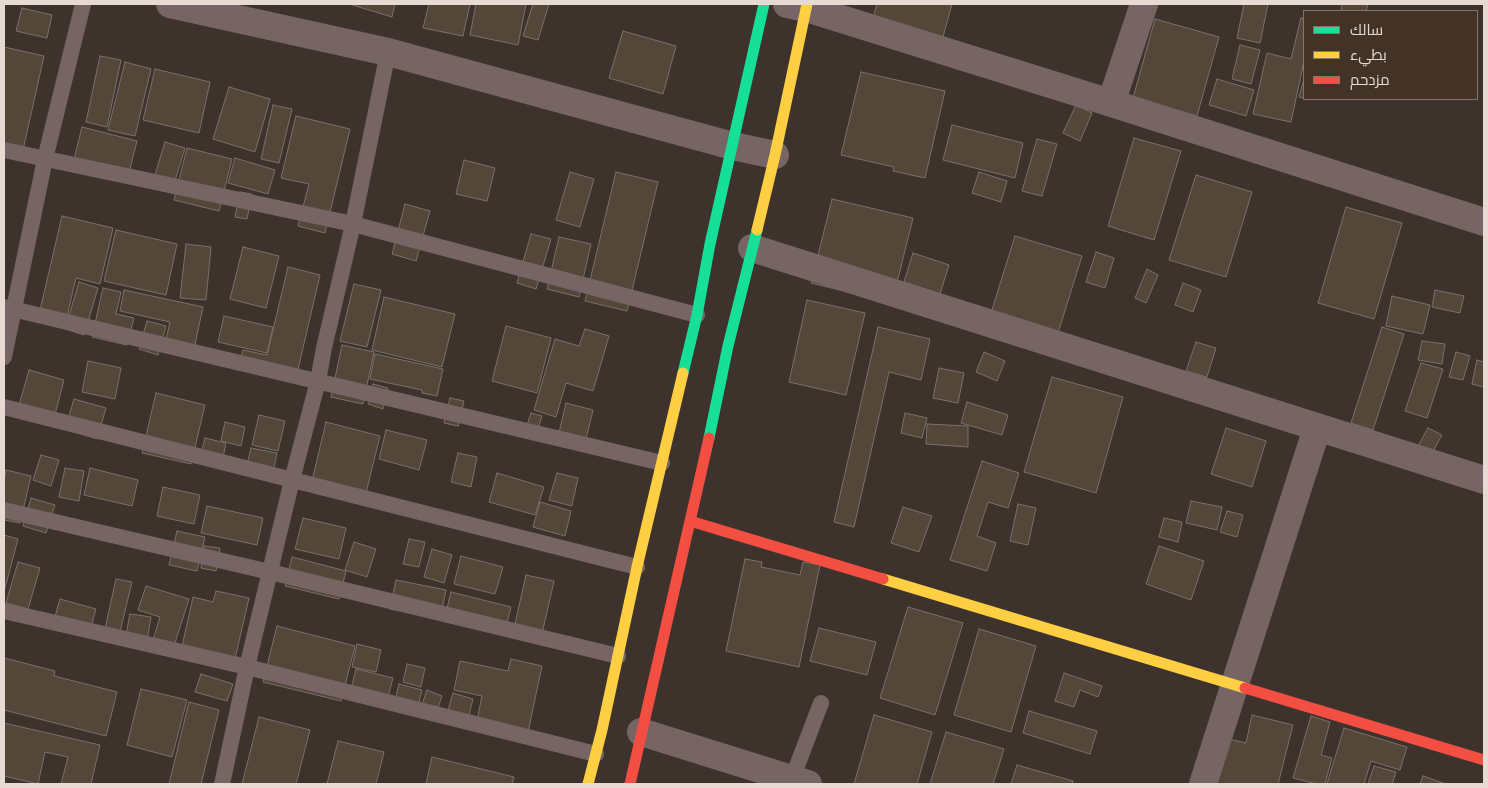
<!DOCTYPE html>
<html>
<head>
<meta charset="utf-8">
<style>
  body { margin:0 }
  #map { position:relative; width:1488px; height:788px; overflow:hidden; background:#3d332c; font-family:"Archivo Narrow",Cairo,sans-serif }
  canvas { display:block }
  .frame { position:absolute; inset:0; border:5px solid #e6dad3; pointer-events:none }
  .legend { position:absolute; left:1303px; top:10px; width:175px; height:90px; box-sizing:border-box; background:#433226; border:1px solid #84756b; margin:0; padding:6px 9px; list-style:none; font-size:15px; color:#e6dad3 }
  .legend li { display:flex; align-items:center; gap:10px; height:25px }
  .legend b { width:25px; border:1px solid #84756b }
</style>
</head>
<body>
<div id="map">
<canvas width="1488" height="788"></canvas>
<div class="frame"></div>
<ul class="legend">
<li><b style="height:6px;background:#16e098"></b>سالك</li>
<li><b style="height:6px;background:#ffcf43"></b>بطيء</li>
<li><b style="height:6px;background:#f24e42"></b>مزدحم</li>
</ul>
</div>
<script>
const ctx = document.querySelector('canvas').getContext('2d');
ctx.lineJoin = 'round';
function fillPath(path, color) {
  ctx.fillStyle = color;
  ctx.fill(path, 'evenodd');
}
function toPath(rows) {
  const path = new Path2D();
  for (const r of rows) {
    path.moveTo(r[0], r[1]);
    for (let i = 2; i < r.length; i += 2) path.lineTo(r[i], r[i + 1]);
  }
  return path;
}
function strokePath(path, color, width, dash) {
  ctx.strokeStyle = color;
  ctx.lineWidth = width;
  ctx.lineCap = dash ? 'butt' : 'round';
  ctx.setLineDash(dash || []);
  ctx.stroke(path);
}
const building = toPath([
  [349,4,395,4,392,17,349,4],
  [429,4,470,4,463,36,423,28,429,4],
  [476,4,526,4,518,45,470,35,476,4],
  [533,4,549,4,538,40,523,36,533,4],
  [877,4,952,4,941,44,871,24,877,4],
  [1244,4,1268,4,1260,43,1237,38,1244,4],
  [1342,4,1368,4,1366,11,1341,11,1342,4],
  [22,8,52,15,47,38,16,31,22,8],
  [1301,18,1304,19,1304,61,1291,122,1253,114,1267,53,1291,59,1301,18],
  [1155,19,1219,37,1197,116,1133,98,1155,19],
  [623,31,676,46,663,94,609,78,623,31],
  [1240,45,1260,50,1251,84,1232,79,1240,45],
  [4,47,44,56,21,159,4,155,4,47],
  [100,56,121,60,107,127,86,122,100,56],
  [125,62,151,69,135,136,108,130,125,62],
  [155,69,210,82,199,133,143,120,155,69],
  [861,72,945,91,925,178,893,171,894,167,841,155,861,72],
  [1217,79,1254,90,1246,116,1209,105,1217,79],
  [1304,79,1304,98,1299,97,1304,79],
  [229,87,270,99,255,152,213,139,229,87],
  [273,105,292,109,279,163,261,159,273,105],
  [1076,105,1092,113,1080,141,1063,133,1076,105],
  [296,116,350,129,325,233,298,226,309,184,281,178,296,116],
  [952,125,1023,143,1015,178,943,160,952,125],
  [82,127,137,141,128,177,73,163,82,127],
  [1134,138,1181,151,1154,240,1108,226,1134,138],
  [1037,139,1057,144,1042,196,1022,191,1037,139],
  [165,142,185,148,174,184,154,178,165,142],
  [187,148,232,159,219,211,174,200,187,148],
  [235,158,275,170,268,194,228,183,235,158],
  [464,160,495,168,487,201,456,194,464,160],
  [570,172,594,179,580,227,556,220,570,172],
  [616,172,658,182,627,311,585,301,616,172],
  [979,172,1007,181,1001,202,972,193,979,172],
  [1196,175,1252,192,1226,277,1169,260,1196,175],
  [240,192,252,194,247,219,235,217,240,192],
  [832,199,913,218,892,303,811,283,832,199],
  [405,204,430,211,416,261,392,254,405,204],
  [1346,207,1402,223,1374,319,1318,303,1346,207],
  [62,216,113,228,100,284,76,278,65,325,38,319,62,216],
  [116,230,177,244,166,295,104,281,116,230],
  [531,234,551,239,536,289,517,283,531,234],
  [1015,236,1082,256,1058,333,991,313,1015,236],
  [559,237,591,244,579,297,547,289,559,237],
  [186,244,211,247,206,300,180,298,186,244],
  [243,247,279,256,266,308,230,299,243,247],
  [1096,252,1114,258,1105,288,1086,282,1096,252],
  [913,253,949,265,940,294,904,282,913,253],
  [288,267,320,275,296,378,239,365,243,350,267,355,288,267],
  [1147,269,1158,275,1146,303,1135,298,1147,269],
  [79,282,98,288,84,335,65,329,79,282],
  [1183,283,1201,290,1193,312,1175,305,1183,283],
  [354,284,381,290,367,347,340,341,354,284],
  [103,288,121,292,116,314,134,318,127,345,92,337,103,288],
  [124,290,203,307,192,358,163,352,170,322,120,311,124,290],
  [1435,290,1464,296,1460,313,1432,307,1435,290],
  [1392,296,1430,305,1423,334,1386,326,1392,296],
  [384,297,455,314,442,367,372,350,384,297],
  [807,300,865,313,846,395,789,382,807,300],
  [224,316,273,327,267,353,218,342,224,316],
  [147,321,166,326,158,355,139,349,147,321],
  [506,326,551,338,537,393,492,381,506,326],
  [878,327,930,339,921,380,889,372,854,527,834,522,878,327],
  [1382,327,1404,334,1373,430,1351,423,1382,327],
  [585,329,609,336,593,391,566,383,556,417,534,410,555,339,579,346,585,329],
  [1422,341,1445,344,1442,364,1418,360,1422,341],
  [1196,342,1216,348,1207,377,1186,371,1196,342],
  [342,345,374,352,363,404,331,397,342,345],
  [984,352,1005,361,997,381,976,372,984,352],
  [1456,352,1470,356,1463,380,1449,377,1456,352],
  [375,354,443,369,437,396,422,393,422,390,370,379,375,354],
  [1477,360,1484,362,1484,387,1472,384,1477,360],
  [88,361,121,368,115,399,82,392,88,361],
  [1421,363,1443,369,1427,418,1405,411,1421,363],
  [939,368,964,373,958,403,933,398,939,368],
  [29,370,64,380,52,426,16,416,29,370],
  [1052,377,1123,397,1096,493,1024,472,1052,377],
  [373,384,388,388,383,409,368,404,373,384],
  [156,393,205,405,191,464,142,453,156,393],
  [450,398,464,401,458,426,444,423,450,398],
  [74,399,106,408,97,439,65,429,74,399],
  [967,402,1008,415,1002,435,961,423,967,402],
  [566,403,593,410,584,447,557,441,566,403],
  [531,413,542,416,535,438,524,434,531,413],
  [905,413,927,418,922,438,901,433,905,413],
  [259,415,285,421,278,451,252,445,259,415],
  [225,422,245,427,241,446,221,441,225,422],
  [326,422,380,436,366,493,312,481,326,422],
  [927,424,968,426,968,447,926,444,927,424],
  [1226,428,1266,441,1252,487,1211,474,1226,428],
  [1428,428,1442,435,1431,455,1417,448,1428,428],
  [386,430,427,440,419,470,379,459,386,430],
  [205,438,226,443,221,467,199,462,205,438],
  [251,448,277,453,272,479,245,473,251,448],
  [458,453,477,457,471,487,451,482,458,453],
  [41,455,59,460,51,486,33,480,41,455],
  [982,461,1019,473,1008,508,988,502,977,536,996,543,987,571,950,560,982,461],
  [65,468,84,471,79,501,59,497,65,468],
  [90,468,138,480,132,506,84,495,90,468],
  [6,470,31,476,20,523,4,520,4,482,6,470],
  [497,473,544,487,535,515,489,502,497,473],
  [557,473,578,478,572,506,549,500,557,473],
  [163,487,200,495,194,524,157,516,163,487],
  [31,498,55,505,46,533,23,526,31,498],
  [1191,501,1222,507,1217,530,1186,523,1191,501],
  [540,502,571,511,565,536,533,527,540,502],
  [1018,504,1036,508,1028,545,1010,541,1018,504],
  [207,506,263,518,257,545,201,533,207,506],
  [903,507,932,516,919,552,891,543,903,507],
  [1227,511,1243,515,1237,537,1220,532,1227,511],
  [303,518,346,528,339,559,295,549,303,518],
  [1164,518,1182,522,1178,542,1159,537,1164,518],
  [177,531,205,537,197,571,169,565,177,531],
  [4,535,18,539,4,592,4,535],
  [409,539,425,542,419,567,403,564,409,539],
  [354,542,376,549,367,577,345,570,354,542],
  [204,546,220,548,216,571,201,568,204,546],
  [1159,546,1204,561,1191,600,1146,584,1159,546],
  [432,549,452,555,444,583,424,577,432,549],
  [461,556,503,567,495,594,454,584,461,556],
  [292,557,346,571,339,599,285,586,292,557],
  [745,559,762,562,761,567,800,575,803,562,820,565,799,667,726,651,745,559],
  [18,562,40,568,28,609,6,603,18,562],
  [526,575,554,581,540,643,512,637,526,575],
  [116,579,132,582,120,632,105,629,116,579],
  [396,580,446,590,440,619,390,609,396,580],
  [146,586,189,599,173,649,152,643,160,617,138,610,146,586],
  [216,591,249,598,234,663,181,651,193,597,213,602,216,591],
  [451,592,511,607,504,635,444,621,451,592],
  [60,599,96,609,88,637,52,627,60,599],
  [908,607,963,623,935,715,880,698,908,607],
  [130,614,151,617,147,642,125,639,130,614],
  [277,626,355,646,341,701,263,682,277,626],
  [819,628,876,642,867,675,810,661,819,628],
  [979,629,1036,646,1011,732,954,715,979,629],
  [357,644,381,650,376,672,352,667,357,644],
  [4,658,55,671,54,676,117,692,106,736,4,710,4,658],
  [511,659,542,666,528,732,477,721,482,696,454,690,460,661,508,671,511,659],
  [407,664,425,668,421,687,403,682,407,664],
  [356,669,393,678,386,705,349,697,356,669],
  [1064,673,1102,686,1098,697,1080,690,1074,707,1055,701,1064,673],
  [201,674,233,684,227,701,195,692,201,674],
  [399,684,422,690,416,715,393,709,399,684],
  [141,689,187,700,172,757,127,745,141,689],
  [427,690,442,696,434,719,419,713,427,690],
  [453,693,473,699,466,727,445,721,453,693],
  [189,702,219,710,201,784,169,784,189,702],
  [1029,711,1097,731,1090,754,1023,733,1029,711],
  [874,715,932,732,917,784,854,784,874,715],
  [1252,715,1293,725,1278,784,1214,784,1225,738,1246,743,1252,715],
  [1311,716,1330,722,1321,755,1332,758,1325,784,1317,784,1293,778,1311,716],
  [259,717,310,730,296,784,242,784,259,717],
  [4,723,100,745,91,784,61,784,68,757,45,752,38,784,4,776,4,723],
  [1344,728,1407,747,1400,770,1371,761,1364,784,1327,784,1344,728],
  [946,732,1004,749,993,784,930,784,946,732],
  [338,741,384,752,376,784,327,784,338,741],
  [432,757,514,777,512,784,426,784,432,757],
  [1017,765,1073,781,1072,784,1011,784,1017,765],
  [1374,766,1396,772,1392,784,1368,784,1374,766],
  [1423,776,1446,784,1420,784,1423,776]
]);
fillPath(building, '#544639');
strokePath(building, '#79716a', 1);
strokePath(toPath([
  [4,150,353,224,697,315],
  [4,307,662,463],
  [4,357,45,159,83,4],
  [4,407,637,567],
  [4,510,270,572,618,656],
  [4,611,247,667,596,754],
  [792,779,821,703],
  [222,784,247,667,292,480,318,381,324,348,353,224,388,52]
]), '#766564', 16);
strokePath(toPath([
  [170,4,388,52,733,146,775,155],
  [787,4,806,8,1111,103,1484,222],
  [1111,103,1144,4],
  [752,248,1484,480],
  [641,732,808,784],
  [1203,784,1317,428]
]), '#766564', 28);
strokePath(toPath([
  [683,373,697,315,710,244,764,4],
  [709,438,728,346,757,230]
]), '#16e098', 11);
strokePath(toPath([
  [757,230,775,155,807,4],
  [883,579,1245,688],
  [588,784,602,730,637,567,683,373]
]), '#ffcf43', 11);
strokePath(toPath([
  [690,521,883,579],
  [1245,688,1484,760],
  [630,784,709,438]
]), '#f24e42', 11);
</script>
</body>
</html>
